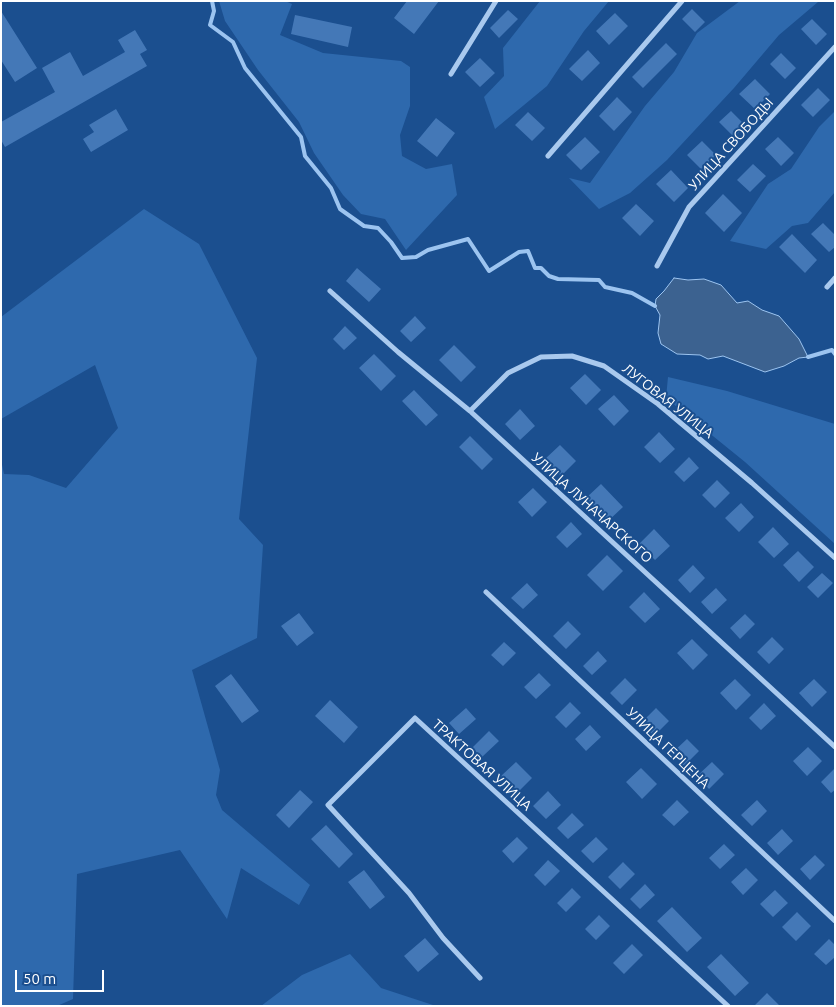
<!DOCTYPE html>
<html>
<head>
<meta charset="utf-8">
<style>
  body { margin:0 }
  #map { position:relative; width:836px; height:1007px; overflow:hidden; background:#1b4f8f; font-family:Ubuntu,sans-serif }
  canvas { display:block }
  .frame { position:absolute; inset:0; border:2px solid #fff; pointer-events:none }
  .scale { position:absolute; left:15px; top:970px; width:89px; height:22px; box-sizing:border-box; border:2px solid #fff; border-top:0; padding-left:6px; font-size:15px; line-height:18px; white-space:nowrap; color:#fff; -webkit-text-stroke:4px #1b4f8f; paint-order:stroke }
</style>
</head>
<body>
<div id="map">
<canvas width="836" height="1007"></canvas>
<div class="frame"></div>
<div class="scale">50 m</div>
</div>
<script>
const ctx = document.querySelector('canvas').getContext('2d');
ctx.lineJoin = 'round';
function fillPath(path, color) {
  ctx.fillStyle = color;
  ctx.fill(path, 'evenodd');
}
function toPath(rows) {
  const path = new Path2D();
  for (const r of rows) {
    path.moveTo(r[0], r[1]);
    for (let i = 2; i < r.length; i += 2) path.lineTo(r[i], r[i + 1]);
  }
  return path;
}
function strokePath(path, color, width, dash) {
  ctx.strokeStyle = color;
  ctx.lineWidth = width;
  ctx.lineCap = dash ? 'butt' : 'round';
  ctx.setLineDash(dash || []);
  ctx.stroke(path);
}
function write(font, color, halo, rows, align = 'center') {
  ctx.font = font + ' Ubuntu,sans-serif';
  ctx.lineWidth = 4;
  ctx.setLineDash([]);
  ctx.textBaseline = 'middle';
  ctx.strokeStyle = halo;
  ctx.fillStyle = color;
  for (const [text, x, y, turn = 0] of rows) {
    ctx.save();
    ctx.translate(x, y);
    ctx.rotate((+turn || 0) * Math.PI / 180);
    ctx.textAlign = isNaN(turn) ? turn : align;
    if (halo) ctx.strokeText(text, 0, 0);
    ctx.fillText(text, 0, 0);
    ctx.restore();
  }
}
fillPath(toPath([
  [219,1,285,1,292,4,280,35,323,53,401,61,410,67,410,106,400,135,402,156,426,169,452,164,457,195,406,250,385,219,361,214,343,195,314,153,299,122,258,70,225,21],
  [540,1,609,1,584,31,547,86,495,129,484,97,504,76,503,48],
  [740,1,818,2,779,35,734,88,667,160,630,193,599,209,569,178,590,183,645,106,674,72,697,33],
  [835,111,835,192,808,223,792,226,766,249,730,241,768,184,791,169,819,127],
  [144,209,199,244,257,358,239,519,263,545,257,638,192,670,220,770,216,795,222,810,310,885,299,905,241,868,227,919,180,850,77,874,73,999,57,1006,1,1006,1,460,4,474,29,475,66,488,118,428,95,365,1,419,1,317],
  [668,377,727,391,835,424,835,544,745,462,666,398],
  [350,954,381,988,436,1006,261,1006,302,975]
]), '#2e69ad');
const water = toPath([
  [674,278,688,280,704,279,721,285,737,303,748,301,762,310,779,316,799,339,808,357,799,358,784,366,765,372,723,356,708,359,700,355,677,354,661,344,658,333,660,315,655,306,656,299,664,291,674,278]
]);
fillPath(water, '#3c6290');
strokePath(water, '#9cc4f0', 1);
strokePath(toPath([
  [212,1,214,11,210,25,233,42,245,68,301,137,305,156,331,188,340,209,364,226,378,228,391,242,402,258,416,257,428,250,468,239,489,271,519,252,528,251,535,268,541,268,549,276,558,279,599,280,605,287,632,293,655,306],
  [808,357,832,350,835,354]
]), '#9cc4f0', 4);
fillPath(toPath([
  [407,1,439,1,414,34,394,18],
  [692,9,705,22,695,32,682,19],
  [508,10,518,19,499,38,490,28],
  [1,11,37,68,15,82,1,60],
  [615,13,628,26,609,45,596,31],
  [295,15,352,27,348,47,291,34],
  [812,19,827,34,816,45,801,29],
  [135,30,147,50,140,54,147,66,5,147,1,140,1,122,55,92,42,68,70,52,83,76,125,52,118,40],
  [666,43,677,54,643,88,632,77],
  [588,50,600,63,582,81,569,69],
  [781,53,796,68,785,79,770,64],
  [480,58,495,73,480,87,465,72],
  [755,79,770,94,755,109,739,94],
  [818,88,830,100,813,117,801,105],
  [617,97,632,112,614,131,599,116],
  [116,109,128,130,91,152,83,139,94,132,89,125],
  [731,111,746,126,734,137,719,122],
  [528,112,545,128,532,141,515,125],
  [436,118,455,133,437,157,417,141],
  [585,137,600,152,581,170,566,155],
  [778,137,794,153,781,166,765,149],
  [702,141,716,155,701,169,687,155],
  [753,164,766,176,750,192,737,180],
  [671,170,688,188,674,202,656,184],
  [723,194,742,213,724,232,705,213],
  [636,204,654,221,640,236,622,218],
  [823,223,835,235,835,247,829,252,811,234],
  [792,234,817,260,805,273,779,247],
  [357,268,381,289,369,302,346,281],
  [415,316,426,328,411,342,400,331],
  [345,326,357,338,344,350,333,339],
  [454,345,476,367,461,382,439,360],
  [374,354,396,376,381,391,359,368],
  [585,374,601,390,586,405,570,388],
  [414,390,438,415,426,426,402,401],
  [614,395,629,411,614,426,598,409],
  [520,409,535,426,520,440,505,424],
  [659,432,675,449,660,463,644,447],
  [470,436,493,459,482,470,459,447],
  [560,445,576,461,561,476,545,459],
  [689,457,699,468,684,482,674,472],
  [717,480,730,493,715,508,702,495],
  [601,484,623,507,608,521,586,498],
  [533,488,547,502,532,517,518,502],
  [741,503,754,517,739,532,725,518],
  [571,522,582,534,567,548,556,537],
  [773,527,789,544,774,558,758,542],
  [654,529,670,546,655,560,639,544],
  [798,551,814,567,799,582,783,565],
  [607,555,623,571,603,591,587,575],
  [693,565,705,578,690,593,678,580],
  [822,573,833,583,818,598,807,587],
  [527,583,538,595,523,609,511,598],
  [716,588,727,600,712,614,701,602],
  [644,592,660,609,645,623,629,607],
  [299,613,314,633,297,646,281,626],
  [745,614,755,624,740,639,730,628],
  [568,621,581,634,566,649,553,636],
  [772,637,784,649,769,664,757,652],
  [692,639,708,655,693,670,677,653],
  [504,642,516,653,503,666,491,655],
  [598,651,607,661,592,675,583,666],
  [539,673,551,685,536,699,524,687],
  [231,674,259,711,242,723,215,686],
  [625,678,637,690,622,705,610,693],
  [735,679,751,695,736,710,720,693],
  [814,679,827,692,812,707,799,693],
  [330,700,358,727,344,743,315,716],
  [570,702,581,713,566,728,555,717],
  [764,703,776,716,761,730,749,718],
  [466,708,476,719,459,734,449,723],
  [656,708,669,721,654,736,641,723],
  [590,725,601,737,586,751,575,739],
  [489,731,499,741,482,757,472,748],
  [687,739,699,751,684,766,672,753],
  [808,747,822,761,807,776,793,761],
  [516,762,532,778,517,793,501,776],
  [712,762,724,774,709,789,697,776],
  [641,768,657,784,642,799,626,782],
  [835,768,835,790,831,793,821,782],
  [300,790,313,802,289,828,276,815],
  [548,791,561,805,546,819,533,806],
  [677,800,689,812,674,826,662,815],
  [757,800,767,811,752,826,741,815],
  [572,813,584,825,568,839,557,828],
  [326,825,353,854,339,868,311,839],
  [782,829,793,841,778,855,767,843],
  [517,837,528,848,513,863,502,851],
  [596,837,608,849,593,863,581,851],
  [724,844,735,855,720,869,709,858],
  [815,855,825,865,810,880,800,869],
  [548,860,560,871,545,886,534,875],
  [623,862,635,874,620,889,608,877],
  [746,868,758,880,743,895,731,882],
  [364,870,385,897,370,909,348,882],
  [645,884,655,895,640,909,630,899],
  [572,888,581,897,566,912,557,903],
  [775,890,788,903,773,917,760,904],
  [672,907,702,938,687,952,657,921],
  [797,912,811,926,796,941,782,927],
  [599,915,610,926,596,940,585,929],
  [425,938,439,954,418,972,404,956],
  [829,939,835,945,835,957,826,965,814,954],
  [632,944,643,955,624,974,613,963],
  [721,954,749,983,735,996,707,967],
  [767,993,779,1005,778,1006,754,1006]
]), '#4478b7');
strokePath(toPath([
  [451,74,496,1],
  [548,156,682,1],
  [657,266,689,207,835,47],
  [827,287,835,278],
  [330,291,398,352,470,411,835,747],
  [470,411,508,373,541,357,572,356,604,366,658,404,752,483,835,558],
  [486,592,835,921],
  [480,978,443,938,409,893,328,805,415,718,728,1006]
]), '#a9c9ee', 5);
write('14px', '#fff', '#1b4f8f', [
  ["УЛИЦА СВОБОДЫ",731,144,-48],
  ["ЛУГОВАЯ УЛИЦА",668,401,38],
  ["УЛИЦА ЛУНАЧАРСКОГО",592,508,42],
  ["УЛИЦА ГЕРЦЕНА",668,748,44],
  ["ТРАКТОВАЯ УЛИЦА",482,765,42]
]);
</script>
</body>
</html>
